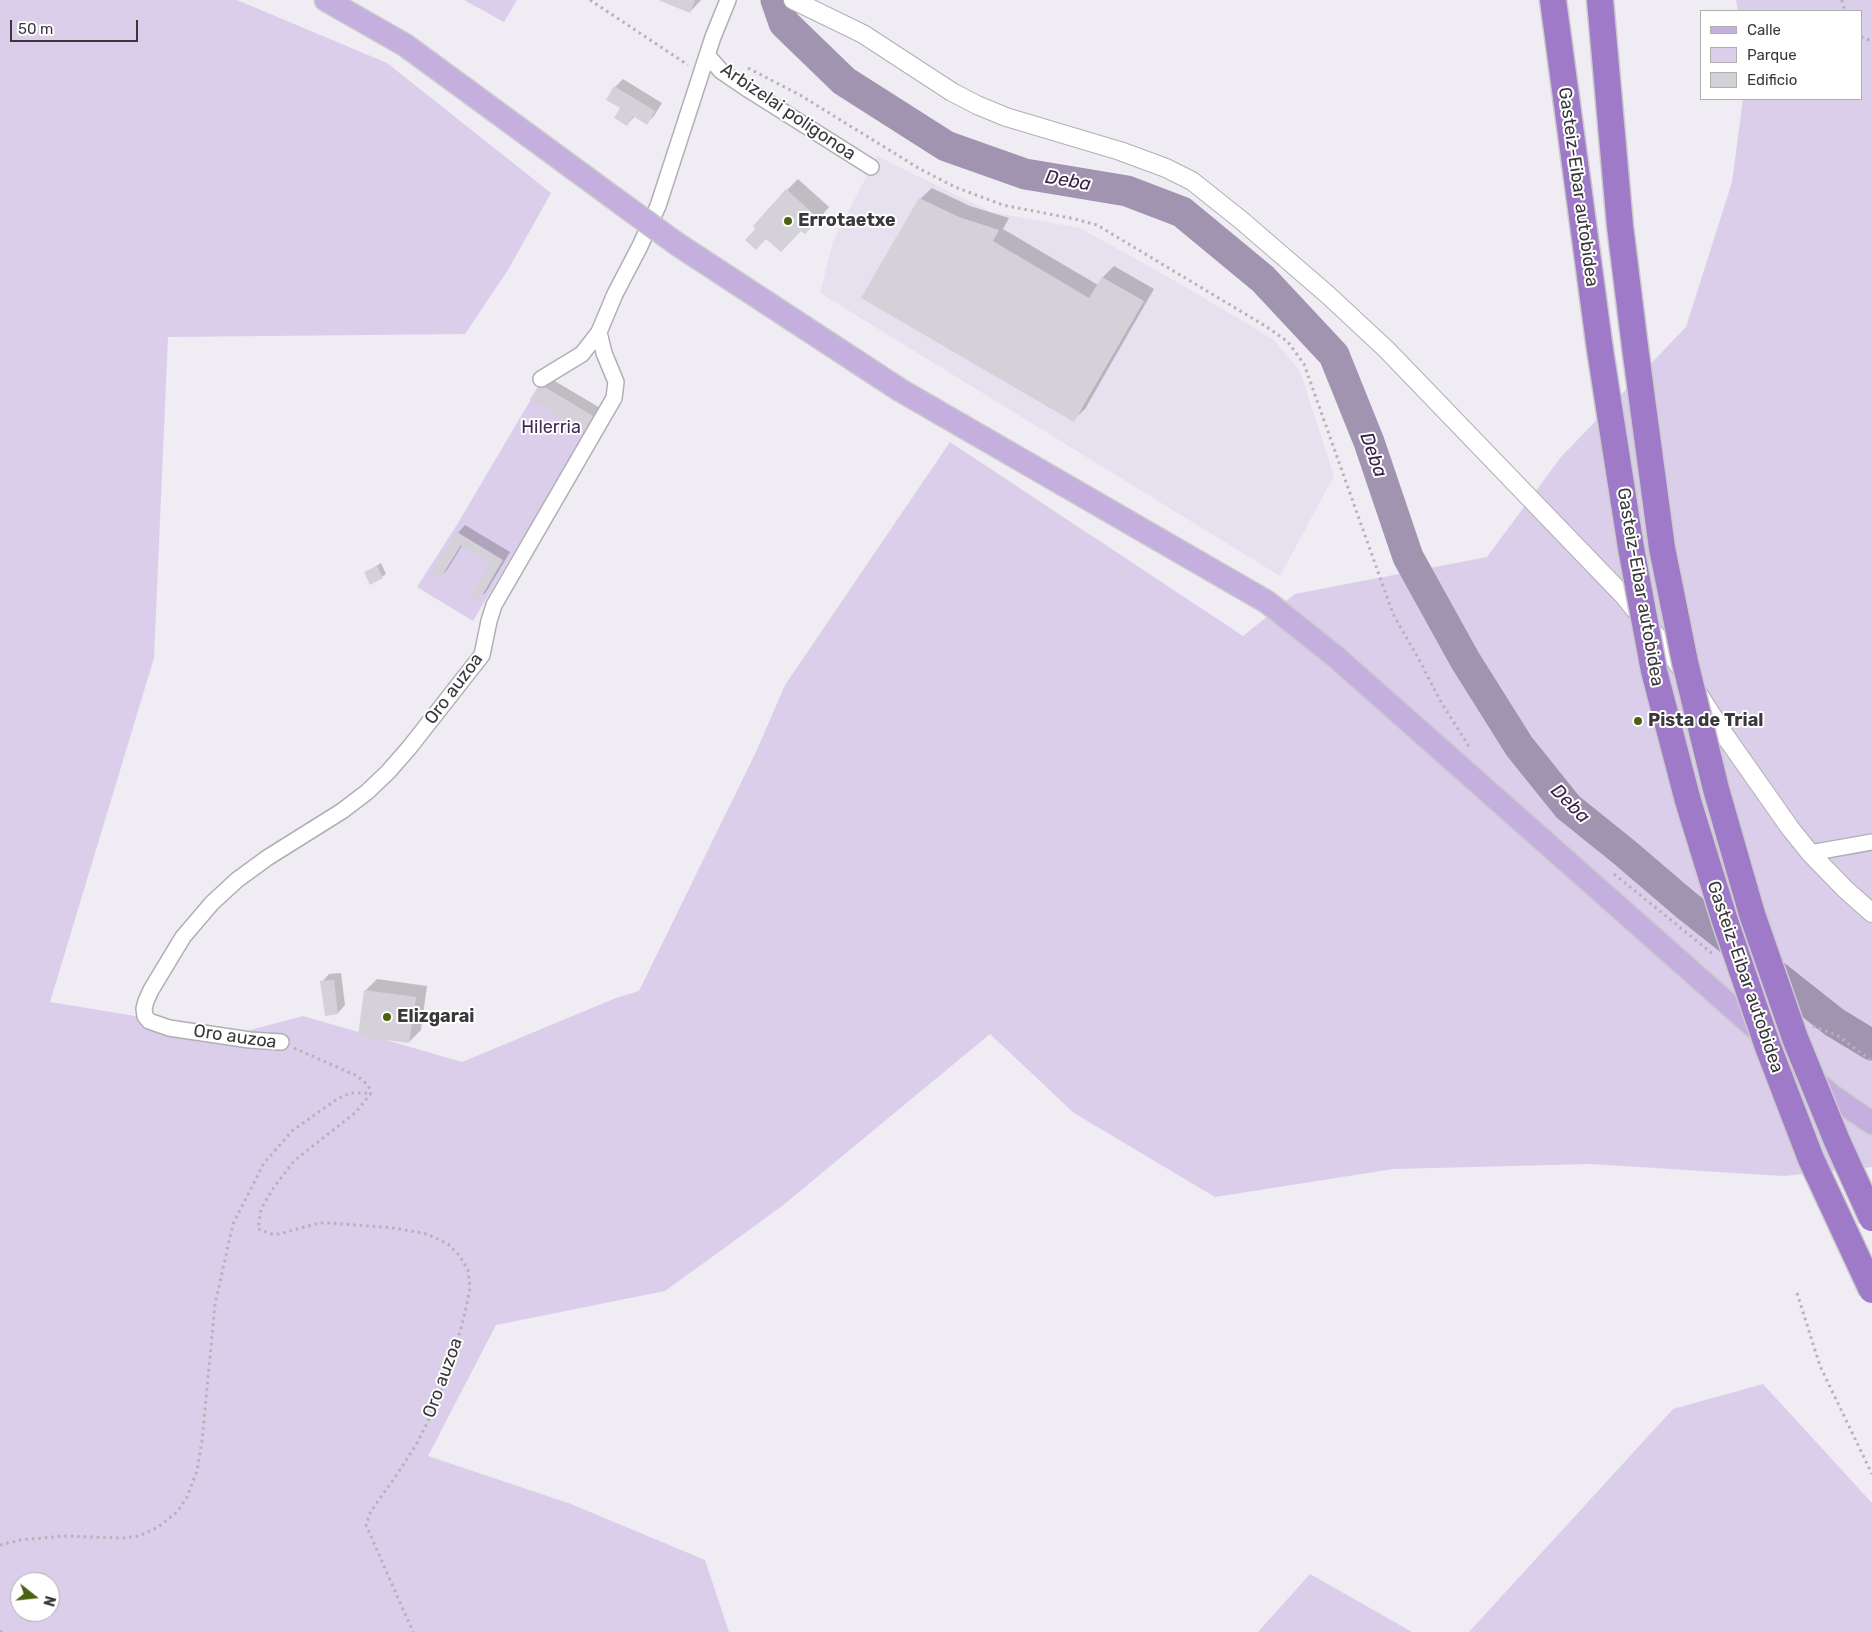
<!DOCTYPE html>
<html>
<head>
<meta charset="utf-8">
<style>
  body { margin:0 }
  #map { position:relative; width:1872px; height:1632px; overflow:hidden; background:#efecf3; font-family:Rubik,sans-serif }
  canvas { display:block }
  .legend { position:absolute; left:1700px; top:10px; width:162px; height:90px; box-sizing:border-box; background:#fff; border:1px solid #b0afb0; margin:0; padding:6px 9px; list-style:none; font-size:15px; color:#39383a }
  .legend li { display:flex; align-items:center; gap:10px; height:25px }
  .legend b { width:25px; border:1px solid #b0afb0 }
  .north { position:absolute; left:10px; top:1572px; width:50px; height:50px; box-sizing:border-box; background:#fff; border:1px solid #b0afb0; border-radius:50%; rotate:106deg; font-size:14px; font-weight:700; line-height:20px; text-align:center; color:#39383a }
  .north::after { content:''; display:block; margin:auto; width:18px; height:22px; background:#4b6311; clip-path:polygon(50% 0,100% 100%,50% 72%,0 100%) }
  .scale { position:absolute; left:10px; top:20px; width:128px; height:22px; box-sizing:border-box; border:2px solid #39383a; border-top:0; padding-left:6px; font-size:15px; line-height:18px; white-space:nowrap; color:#39383a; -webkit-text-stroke:4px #fff; paint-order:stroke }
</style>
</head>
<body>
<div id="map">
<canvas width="1872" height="1632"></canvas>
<ul class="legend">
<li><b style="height:6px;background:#c5afdf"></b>Calle</li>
<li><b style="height:14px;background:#daceeb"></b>Parque</li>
<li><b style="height:14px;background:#d4d1d8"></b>Edificio</li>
</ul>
<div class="north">N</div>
<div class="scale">50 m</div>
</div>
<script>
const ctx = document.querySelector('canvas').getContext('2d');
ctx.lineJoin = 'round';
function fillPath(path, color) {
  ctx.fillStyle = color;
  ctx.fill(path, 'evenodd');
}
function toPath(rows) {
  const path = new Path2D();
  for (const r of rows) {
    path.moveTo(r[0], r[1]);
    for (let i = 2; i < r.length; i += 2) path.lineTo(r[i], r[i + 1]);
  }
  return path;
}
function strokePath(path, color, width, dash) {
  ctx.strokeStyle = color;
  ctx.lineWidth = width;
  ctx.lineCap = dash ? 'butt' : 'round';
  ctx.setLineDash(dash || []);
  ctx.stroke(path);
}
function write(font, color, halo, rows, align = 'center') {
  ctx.font = font + ' Rubik,sans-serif';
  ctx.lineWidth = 4;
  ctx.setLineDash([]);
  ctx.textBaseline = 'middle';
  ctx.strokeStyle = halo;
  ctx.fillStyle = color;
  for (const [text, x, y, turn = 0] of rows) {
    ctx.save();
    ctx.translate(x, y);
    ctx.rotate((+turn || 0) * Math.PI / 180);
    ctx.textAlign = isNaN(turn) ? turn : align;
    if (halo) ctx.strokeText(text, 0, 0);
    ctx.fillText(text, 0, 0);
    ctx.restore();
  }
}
fillPath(toPath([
  [877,156,991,212,1080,228,1170,278,1273,339,1300,371,1334,476,1280,576,820,293,833,241]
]), '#e7e1ef');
fillPath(toPath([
  [0,0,237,0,387,63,551,193,508,270,465,334,168,337,154,658,50,1002,239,1033,303,1016,462,1062,616,998,639,991,756,752,785,685,950,442,1243,636,1295,594,1487,557,1561,457,1686,327,1732,182,1743,99,1861,99,1861,11,1738,11,1736,0,1872,0,1872,1167,1783,1176,1591,1164,1393,1169,1215,1197,1074,1113,990,1034,782,1206,665,1291,496,1325,428,1456,571,1504,705,1560,729,1632,0,1632],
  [20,1582,50,1582,50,1612,20,1612],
  [464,0,517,0,504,22],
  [540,384,595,417,473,621,417,587,458,523],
  [1763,1384,1872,1503,1872,1632,1469,1632,1673,1409],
  [1310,1574,1412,1632,1258,1632]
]), '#daceeb');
fillPath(toPath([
  [661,0,701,0,690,12],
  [623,79,662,103,654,116,647,123,635,116,627,125,615,87],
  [798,179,829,207,817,221,787,190],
  [932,188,970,206,1009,218,1003,229,1098,285,1103,277,1114,266,1154,289,1085,409,1073,420,920,199],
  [548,377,602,409,593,424,532,399],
  [465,525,510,552,486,592,478,599,493,563,463,544,447,570,440,577,433,574,458,533],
  [381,563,386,574,382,577,365,573],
  [341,973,345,1005,338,1013,326,1015,322,982,329,974],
  [377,979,427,986,421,1030,409,1042,365,991]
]), '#0003');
strokePath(toPath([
  [776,0,784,23,844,81,946,146,1025,174,1127,191,1182,212,1263,279,1334,355,1369,442,1408,557,1465,660,1519,746,1568,807,1624,852,1686,905,1834,1022,1872,1045]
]), '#a094b0', 31);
fillPath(toPath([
  [658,0,695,0,690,13],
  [614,86,655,111,647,125,633,116,627,126,614,118,620,108,606,100],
  [786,189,819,219,805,234,801,231,781,252,766,239,756,250,745,240,755,229,753,226],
  [919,198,959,217,999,230,993,241,1089,298,1102,277,1144,301,1074,422,861,298],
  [540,384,595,417,586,433,530,399],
  [457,532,503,560,479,601,471,596,491,563,461,545,440,579,431,574],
  [377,566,383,578,370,585,364,572],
  [334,980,338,1014,325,1016,320,981],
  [364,990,416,997,409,1043,358,1036]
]), '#d4d1d8');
const minor = toPath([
  [707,55,721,71,749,90,871,167],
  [541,379,582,354,599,332,615,294,640,246,658,206,713,37,728,0],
  [1810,853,1872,842],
  [281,1042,250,1040,169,1028,149,1021,145,1016,144,1009,146,1001,151,990,183,937,212,903,237,880,267,858,342,811,367,792,388,772,409,748,482,655,489,621,494,605,614,398,616,382,604,353,599,332]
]);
const tertiary = toPath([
  [793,0,863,34,952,92,977,105,1006,117,1120,151,1166,168,1192,181,1241,220,1328,295,1387,350,1624,596,1671,654,1683,671],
  [1699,695,1726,737,1790,828,1810,853,1845,889,1872,913]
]);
const primary = toPath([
  [326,0,405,45,622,204],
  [677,244,900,390,1267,602,1336,657,1831,1095,1872,1123]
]);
const motorway = toPath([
  [1553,0,1600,350],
  [1600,0,1620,226,1635,347]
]);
strokePath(minor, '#b1afb5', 18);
strokePath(tertiary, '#b1afb5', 20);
strokePath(primary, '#cccbcc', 25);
strokePath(motorway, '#cccbcc', 29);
strokePath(toPath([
  [590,0,688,65],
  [1842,0,1842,4,1846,11],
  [1861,37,1872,41],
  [748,68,800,95,920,169,955,187,1003,205,1075,219,1097,225,1267,327,1288,342,1304,364,1393,614,1417,656,1441,702,1470,748],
  [1614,874,1714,955],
  [1813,1026,1838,1036,1872,1061],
  [294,1048,357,1076,368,1085,371,1093],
  [371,1093,356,1112,294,1161,274,1187,261,1209,258,1229,272,1234,279,1234,319,1223,331,1223,394,1228,427,1234,448,1244,459,1255,468,1270,470,1288,465,1313,453,1358,437,1403,417,1443,398,1473,371,1511,366,1525,413,1632],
  [1797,1293,1820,1366,1872,1474],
  [0,1545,21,1540,64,1536,122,1538,139,1536,158,1527,177,1512,187,1497,197,1471,202,1441,215,1304,233,1224,264,1163,292,1131,337,1099,351,1093,370,1093],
  [0,1631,2,1632]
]), '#b5b3b8', 3, [2.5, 4]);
strokePath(minor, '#fff', 15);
strokePath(tertiary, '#fff', 18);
strokePath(primary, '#c5afdf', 22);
strokePath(motorway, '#9f7ac9', 26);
const primaryBridge = toPath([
  [622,204,677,244]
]);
const motorwayBridge = toPath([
  [1635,347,1662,548,1685,662,1716,789,1752,914,1795,1038,1837,1141,1872,1218],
  [1600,350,1631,548,1654,671,1688,801,1725,921,1768,1047,1811,1159,1872,1290]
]);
strokePath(primaryBridge, '#cccbcc', 25, []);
strokePath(motorwayBridge, '#cccbcc', 29, []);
strokePath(primaryBridge, '#c5afdf', 22);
strokePath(motorwayBridge, '#9f7ac9', 26);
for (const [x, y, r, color] of [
  [788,221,5,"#4b6311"],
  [1638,721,5,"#4b6311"],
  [387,1017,5,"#4b6311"]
]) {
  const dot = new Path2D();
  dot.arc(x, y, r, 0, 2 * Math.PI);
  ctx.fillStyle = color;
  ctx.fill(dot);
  strokePath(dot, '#fff', 2);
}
write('18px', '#39383a', '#fff', [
  ["Arbizelai poligonoa",788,112,34],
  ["Gasteiz-Eibar autobidea",1578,187,82],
  ["Gasteiz-Eibar autobidea",1640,587,80],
  ["Oro auzoa",454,689,-53],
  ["Gasteiz-Eibar autobidea",1745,977,71],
  ["Oro auzoa",235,1037,8],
  ["Oro auzoa",443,1378,-70]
]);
write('bold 18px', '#39383a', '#fff', [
  ["Errotaetxe",798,221],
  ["Pista de Trial",1648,721],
  ["Elizgarai",397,1017]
], 'left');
write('18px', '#3f2b54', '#fff', [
  ["Hilerria",551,428]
]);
write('italic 19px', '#37234c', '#fff', [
  ["Deba",1068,181,10],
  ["Deba",1373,455,70],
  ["Deba",1570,804,45]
]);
</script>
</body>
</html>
